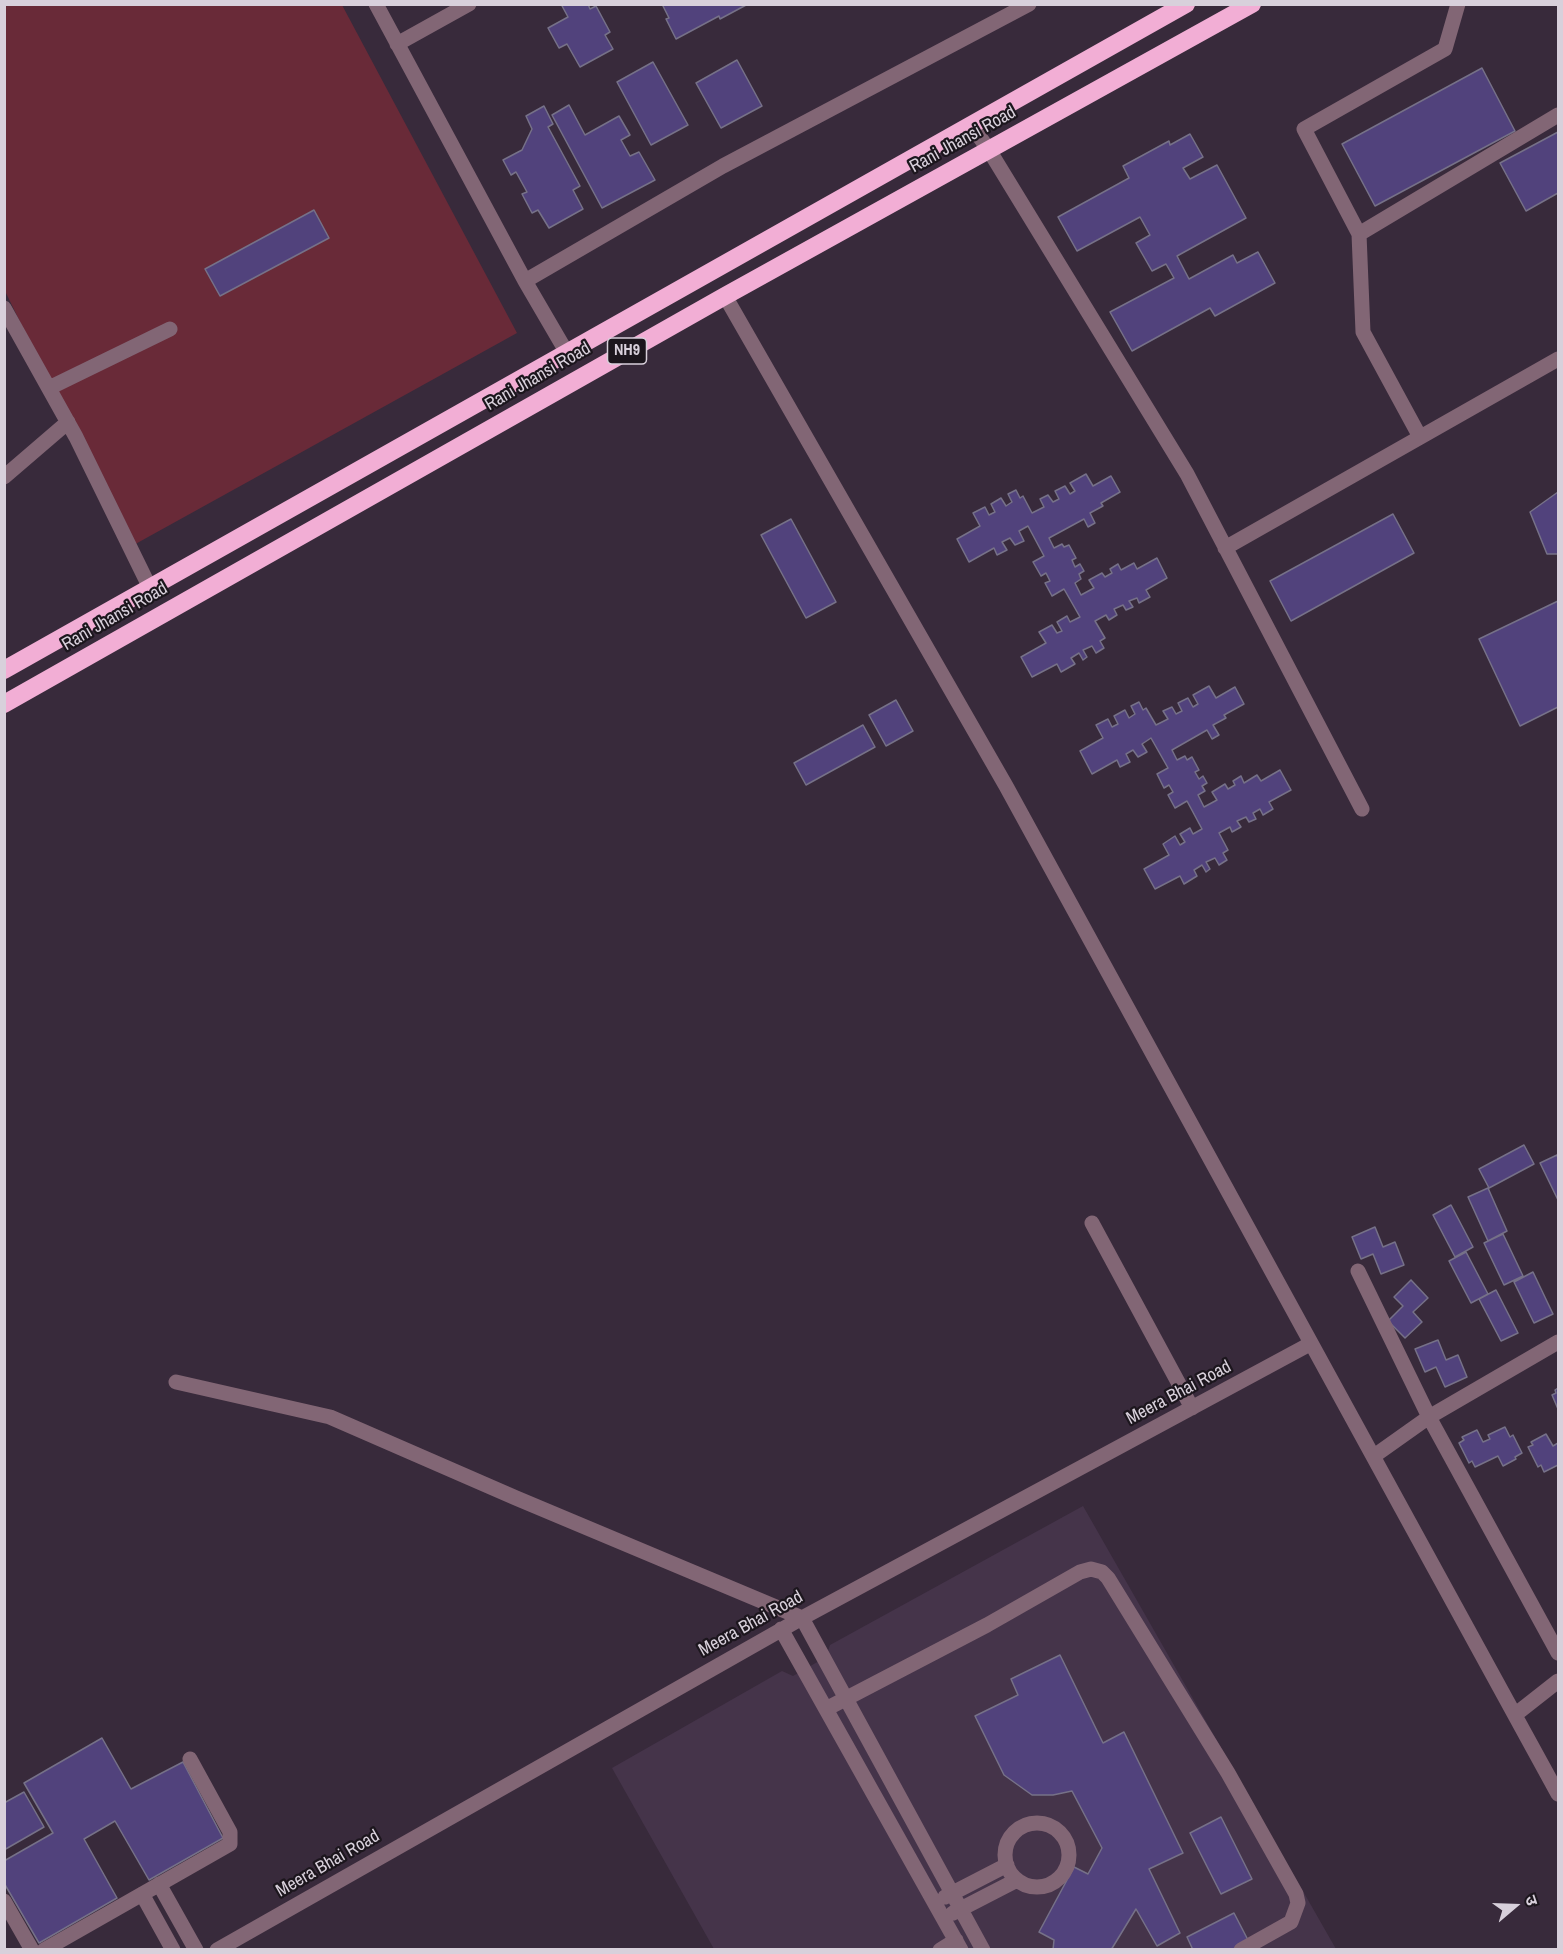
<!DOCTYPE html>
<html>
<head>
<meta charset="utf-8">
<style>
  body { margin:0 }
  #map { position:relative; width:1563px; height:1954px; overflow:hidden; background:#382a3b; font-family:"Archivo Narrow","Noto Sans Devanagari",sans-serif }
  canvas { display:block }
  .frame { position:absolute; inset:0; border:6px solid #d8d0db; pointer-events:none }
  .north { position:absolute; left:1485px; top:1876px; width:60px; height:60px; -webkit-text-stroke:4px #1c161d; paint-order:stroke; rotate:71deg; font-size:16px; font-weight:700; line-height:24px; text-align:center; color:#d8d0db }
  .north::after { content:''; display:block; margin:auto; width:21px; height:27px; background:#d8d0db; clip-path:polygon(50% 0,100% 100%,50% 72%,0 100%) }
</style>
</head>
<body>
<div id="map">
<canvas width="1563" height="1954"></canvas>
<div class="frame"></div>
<div class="north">उ</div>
</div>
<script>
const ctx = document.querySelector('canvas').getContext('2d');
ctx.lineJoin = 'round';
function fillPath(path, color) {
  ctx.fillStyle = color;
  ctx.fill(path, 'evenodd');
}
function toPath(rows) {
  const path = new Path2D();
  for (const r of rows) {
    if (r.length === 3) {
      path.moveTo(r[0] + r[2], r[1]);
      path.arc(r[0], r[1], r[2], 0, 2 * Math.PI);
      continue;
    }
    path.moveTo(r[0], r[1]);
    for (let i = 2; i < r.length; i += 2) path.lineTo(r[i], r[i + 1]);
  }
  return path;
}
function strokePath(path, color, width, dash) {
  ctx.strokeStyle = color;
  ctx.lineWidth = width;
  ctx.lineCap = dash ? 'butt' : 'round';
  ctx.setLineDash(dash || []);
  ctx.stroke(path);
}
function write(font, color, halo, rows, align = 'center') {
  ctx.font = font + ' "Archivo Narrow",sans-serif';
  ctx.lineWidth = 4.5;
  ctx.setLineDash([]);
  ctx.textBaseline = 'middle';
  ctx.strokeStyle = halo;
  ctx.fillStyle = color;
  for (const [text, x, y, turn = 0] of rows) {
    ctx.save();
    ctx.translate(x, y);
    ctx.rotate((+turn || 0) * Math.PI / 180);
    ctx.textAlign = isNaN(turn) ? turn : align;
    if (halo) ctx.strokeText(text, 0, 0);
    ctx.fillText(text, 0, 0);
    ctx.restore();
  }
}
fillPath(toPath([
  [1083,1506,1336,1949,714,1949,612,1768,782,1671,793,1676,826,1657,830,1645]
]), '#45344a');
fillPath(toPath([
  [5,5,342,5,517,333,130,547,5,291]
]), '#692a38');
const building = toPath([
  [561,4,588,4,590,9,596,6,610,32,605,35,613,49,580,67,567,44,559,48,548,28,568,17,561,4],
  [662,4,748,4,720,19,719,16,676,39,666,19,669,18,662,4],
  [737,60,762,106,721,128,696,83,737,60],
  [653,62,688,125,651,145,617,82,653,62],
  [1482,68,1515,131,1375,206,1342,144,1482,68],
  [569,105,585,135,619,116,630,135,621,140,630,156,639,152,655,180,602,208,552,115,569,105],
  [544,106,553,124,548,127,580,186,573,190,583,209,549,228,538,210,532,213,522,194,527,192,516,172,511,175,503,160,522,150,532,129,526,116,544,106],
  [1558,132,1558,193,1526,211,1500,163,1558,132],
  [1190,134,1203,157,1183,168,1190,179,1217,165,1246,218,1177,256,1189,279,1233,255,1237,263,1258,252,1275,283,1215,316,1210,308,1132,351,1110,312,1174,278,1166,264,1152,271,1136,243,1150,235,1140,217,1077,251,1058,217,1129,178,1123,166,1169,141,1170,145,1190,134],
  [314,210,329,238,220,296,205,269,314,210],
  [1086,474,1093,486,1111,476,1120,492,1101,503,1103,506,1090,513,1095,523,1088,527,1084,519,1049,538,1054,548,1062,544,1064,547,1069,545,1076,558,1072,560,1075,567,1080,564,1084,571,1079,574,1081,579,1075,583,1081,595,1094,588,1089,580,1102,573,1105,577,1112,573,1110,569,1118,564,1121,570,1134,563,1137,569,1157,558,1167,578,1146,590,1150,597,1139,603,1137,598,1129,601,1133,607,1126,610,1123,605,1114,609,1117,615,1109,620,1106,615,1095,621,1105,638,1100,641,1104,648,1096,653,1092,646,1083,650,1087,657,1083,660,1079,653,1071,658,1075,664,1061,672,1057,664,1032,677,1021,657,1046,643,1039,632,1052,625,1057,633,1062,631,1057,622,1067,616,1070,622,1080,617,1064,589,1052,596,1045,583,1050,581,1046,573,1041,576,1033,562,1044,556,1028,526,1019,531,1024,541,1015,545,1010,538,1002,542,1007,550,997,555,994,548,969,562,957,539,980,526,973,513,985,507,989,515,995,512,991,504,1001,498,1006,506,1012,502,1008,494,1016,490,1020,498,1023,496,1032,513,1044,507,1040,499,1048,495,1053,502,1059,499,1055,491,1065,486,1070,494,1075,491,1070,483,1086,474],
  [1558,492,1558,554,1547,554,1530,512,1558,492],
  [1393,514,1414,553,1291,621,1270,581,1393,514],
  [791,519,836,602,806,618,761,535,791,519],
  [1558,601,1558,707,1520,726,1479,639,1558,601],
  [1209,686,1216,698,1235,687,1244,704,1224,715,1226,718,1213,725,1219,735,1212,739,1207,730,1172,750,1177,760,1185,756,1187,760,1192,757,1199,770,1195,772,1199,779,1203,776,1207,783,1202,786,1205,791,1198,795,1204,807,1217,800,1212,792,1225,784,1228,789,1235,785,1233,781,1241,776,1244,783,1257,775,1261,781,1280,770,1291,790,1269,802,1273,809,1263,815,1260,809,1253,813,1256,819,1249,822,1246,817,1237,821,1241,827,1232,832,1230,827,1219,833,1228,850,1223,853,1227,860,1219,865,1215,858,1206,862,1210,869,1206,872,1202,865,1194,870,1197,876,1184,884,1180,876,1155,889,1144,869,1169,855,1163,844,1175,836,1180,845,1185,842,1180,834,1190,828,1193,834,1202,829,1187,801,1175,808,1168,795,1173,792,1169,785,1164,788,1157,774,1168,768,1151,738,1142,744,1147,752,1138,757,1133,750,1126,754,1130,762,1120,767,1117,760,1092,774,1080,751,1103,738,1096,725,1108,719,1112,727,1118,724,1114,716,1125,710,1129,718,1135,714,1131,706,1139,702,1143,710,1146,708,1156,725,1168,719,1163,711,1172,707,1176,714,1182,711,1178,703,1188,698,1193,707,1198,704,1193,695,1209,686],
  [896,700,913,731,886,746,869,715,896,700],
  [863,725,875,747,806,785,794,763,863,725],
  [1524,1145,1534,1164,1489,1188,1479,1169,1524,1145],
  [1557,1155,1558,1158,1558,1200,1540,1163,1557,1155],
  [1488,1188,1507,1231,1488,1241,1468,1197,1488,1188],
  [1451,1205,1473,1247,1455,1257,1433,1215,1451,1205],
  [1375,1227,1383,1247,1395,1242,1404,1265,1381,1274,1373,1254,1361,1259,1352,1237,1375,1227],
  [1503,1234,1523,1276,1504,1285,1484,1243,1503,1234],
  [1466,1252,1488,1294,1471,1303,1449,1261,1466,1252],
  [1533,1272,1553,1314,1534,1323,1514,1282,1533,1272],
  [1411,1280,1428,1298,1413,1312,1422,1322,1405,1338,1388,1321,1403,1306,1394,1297,1411,1280],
  [1496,1290,1518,1333,1501,1341,1479,1299,1496,1290],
  [1438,1340,1446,1360,1458,1355,1467,1377,1445,1387,1436,1367,1425,1372,1415,1349,1438,1340],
  [1558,1388,1558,1409,1552,1395,1556,1393,1555,1390,1558,1388],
  [1505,1427,1510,1437,1513,1435,1522,1453,1515,1457,1516,1459,1503,1466,1498,1456,1475,1467,1472,1461,1469,1463,1459,1443,1464,1440,1462,1437,1477,1430,1483,1442,1490,1439,1488,1435,1505,1427],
  [1546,1434,1553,1446,1558,1443,1558,1465,1544,1472,1541,1465,1538,1467,1528,1447,1533,1445,1531,1442,1546,1434],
  [1060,1655,1103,1743,1124,1732,1183,1853,1149,1869,1180,1933,1157,1946,1136,1909,1111,1950,1053,1950,1054,1940,1039,1932,1074,1867,1088,1874,1102,1848,1072,1791,1053,1795,1032,1795,1004,1775,975,1716,1018,1695,1011,1679,1060,1655],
  [102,1738,131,1789,183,1762,223,1838,149,1880,115,1821,84,1839,117,1898,39,1943,4,1883,4,1861,53,1833,24,1783,102,1738],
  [24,1792,44,1827,4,1850,4,1803,24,1792],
  [1221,1817,1252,1879,1221,1894,1190,1833,1221,1817],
  [1234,1913,1249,1942,1234,1950,1193,1950,1187,1937,1234,1913]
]);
fillPath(building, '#51427c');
strokePath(building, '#767188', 1.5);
strokePath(toPath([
  [376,4,525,281,567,353],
  [1458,4,1445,49,1304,129,1359,234,1558,115],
  [397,44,469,4],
  [971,125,989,150,1187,474,1362,809],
  [1359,234,1363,332,1420,437],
  [525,281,723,166,1029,4],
  [725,296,1006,786,1558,1794],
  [4,308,76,437,150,588],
  [49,388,170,329],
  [4,477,68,422],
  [1225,548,1558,359],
  [1092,1223,1192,1408],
  [1358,1271,1429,1417,1558,1653],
  [176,1382,330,1417,516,1498,802,1618,983,1950],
  [1374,1456,1429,1417,1558,1342],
  [781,1629,961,1950],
  [826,1709,987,1625,1080,1572,1091,1569,1102,1572,1108,1578,1228,1773,1296,1894,1298,1903,1291,1922,1241,1950],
  [1516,1714,1558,1681],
  [1037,1855,32],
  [159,1884,196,1950],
  [142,1894,173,1950],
  [945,1897,1007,1865],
  [4,1901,32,1950],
  [953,1913,1017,1880],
  [44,1950,230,1844,230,1832,190,1759],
  [217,1950,802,1618,1310,1344],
  [940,1950,956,1940]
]), '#826675', 15);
strokePath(toPath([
  [4,670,1186,4],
  [4,704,725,296,1252,4]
]), '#f2aed5', 18);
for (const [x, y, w] of [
  [627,351,39]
]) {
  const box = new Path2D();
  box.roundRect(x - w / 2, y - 13, w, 26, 4.5);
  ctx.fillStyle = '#1c161d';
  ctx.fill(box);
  strokePath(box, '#d8d0db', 1.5);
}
write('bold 16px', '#d8d0db', null, [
  ["NH9",627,351]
]);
write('18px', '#d8d0db', '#1c161d', [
  ["Rani Jhansi Road",963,140,-29],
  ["Rani Jhansi Road",538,377,-30],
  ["Rani Jhansi Road",115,617,-30],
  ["Meera Bhai Road",1179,1393,-28],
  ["Meera Bhai Road",751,1624,-29],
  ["Meera Bhai Road",328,1864,-30]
]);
</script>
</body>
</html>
